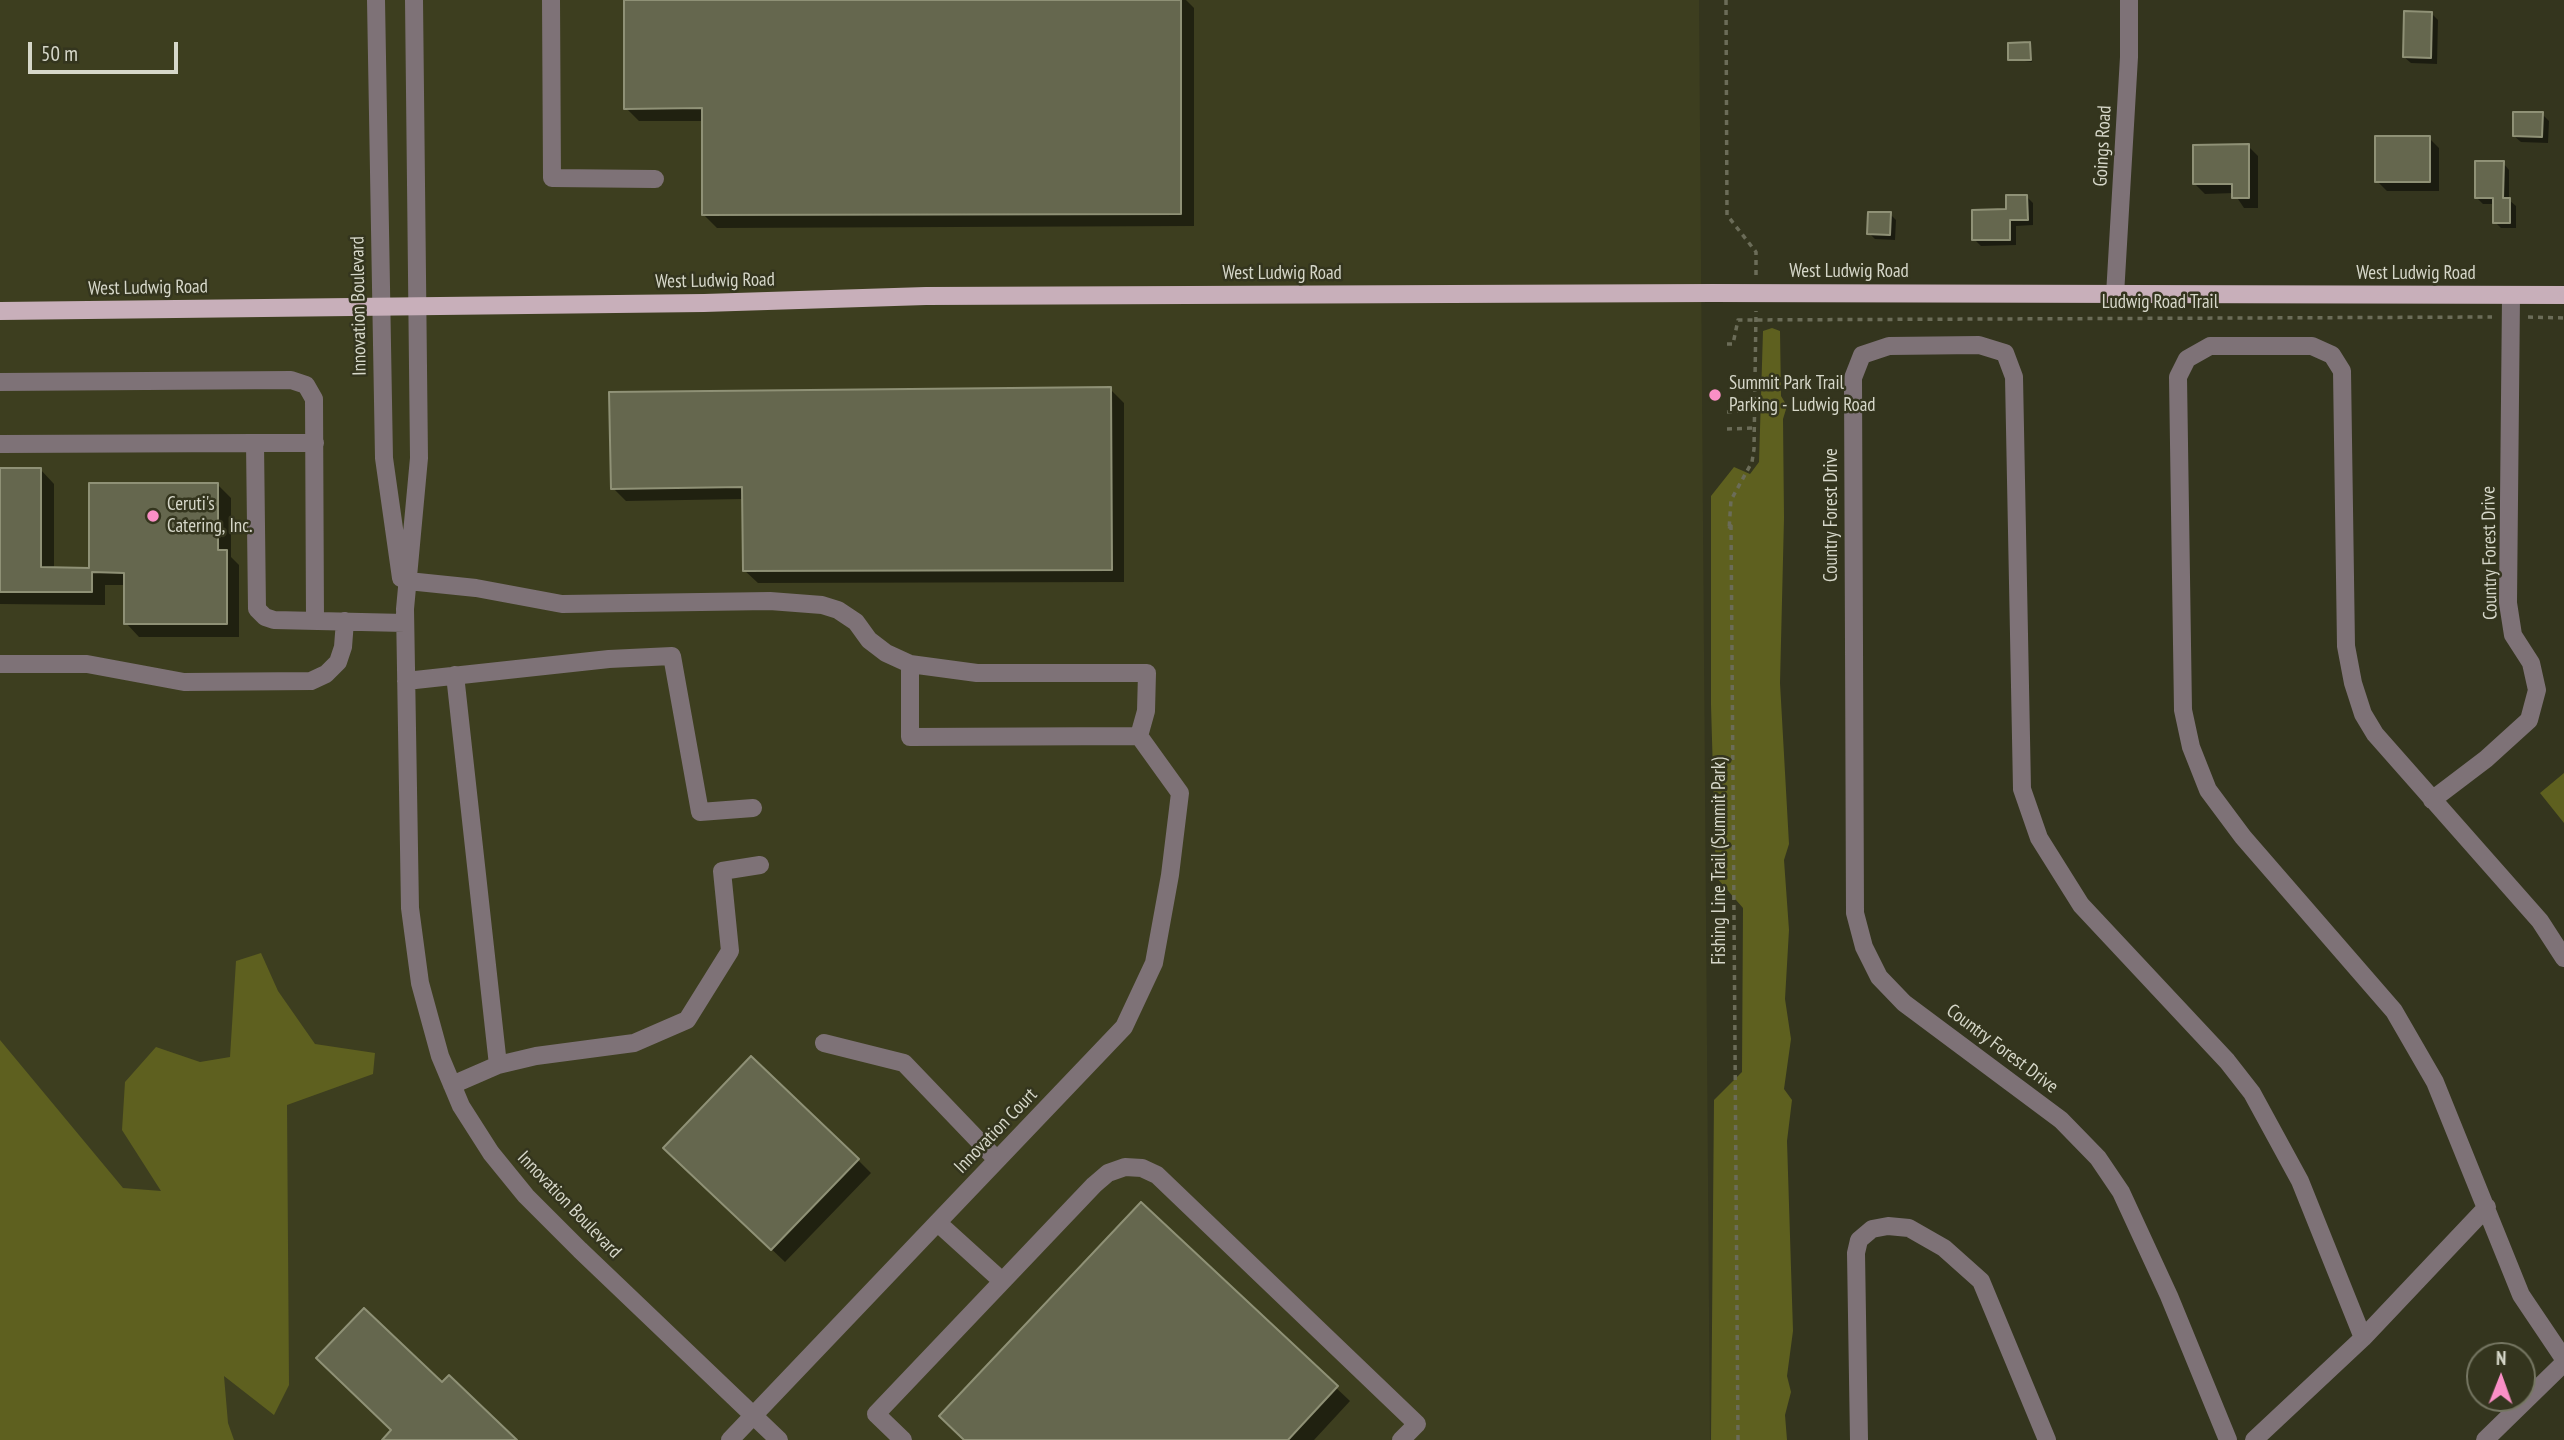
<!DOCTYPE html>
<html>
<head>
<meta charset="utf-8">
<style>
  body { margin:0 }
  #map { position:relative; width:2564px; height:1440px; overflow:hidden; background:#34351e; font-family:"PT Sans Narrow",sans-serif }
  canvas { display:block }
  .north { position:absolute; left:2466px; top:1342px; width:70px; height:70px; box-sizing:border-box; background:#34351e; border:2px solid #757662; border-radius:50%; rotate:1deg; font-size:19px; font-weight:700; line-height:28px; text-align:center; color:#d6d7c9 }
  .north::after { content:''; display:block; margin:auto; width:24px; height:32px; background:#fa8fc6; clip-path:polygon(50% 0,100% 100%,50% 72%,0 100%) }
  .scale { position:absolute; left:28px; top:42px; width:150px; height:32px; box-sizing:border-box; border:4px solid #d6d7c9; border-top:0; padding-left:9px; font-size:21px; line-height:24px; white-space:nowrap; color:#d6d7c9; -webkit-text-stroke:5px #34351e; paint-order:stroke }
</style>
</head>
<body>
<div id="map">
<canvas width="2564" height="1440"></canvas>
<div class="north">N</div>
<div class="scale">50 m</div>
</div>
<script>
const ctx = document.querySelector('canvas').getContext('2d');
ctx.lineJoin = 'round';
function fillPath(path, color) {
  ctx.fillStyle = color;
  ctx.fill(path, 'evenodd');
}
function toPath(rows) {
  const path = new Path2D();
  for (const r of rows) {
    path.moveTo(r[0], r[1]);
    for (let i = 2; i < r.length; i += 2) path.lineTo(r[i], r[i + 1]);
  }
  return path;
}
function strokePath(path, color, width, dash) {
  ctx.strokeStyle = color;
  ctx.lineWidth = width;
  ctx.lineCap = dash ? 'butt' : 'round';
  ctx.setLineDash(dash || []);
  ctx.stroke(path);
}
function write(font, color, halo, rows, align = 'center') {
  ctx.font = font + ' "PT Sans Narrow",sans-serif';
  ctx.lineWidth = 5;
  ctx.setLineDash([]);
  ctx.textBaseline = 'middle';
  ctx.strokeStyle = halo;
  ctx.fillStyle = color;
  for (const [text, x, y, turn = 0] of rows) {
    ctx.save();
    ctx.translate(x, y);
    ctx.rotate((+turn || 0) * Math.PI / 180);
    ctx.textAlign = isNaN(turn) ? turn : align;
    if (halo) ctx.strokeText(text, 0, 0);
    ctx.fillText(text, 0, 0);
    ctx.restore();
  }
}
fillPath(toPath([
  [0,0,1699,0,1710,1440,0,1440]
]), '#3d3e1f');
fillPath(toPath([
  [1772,328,1780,331,1781,396,1787,406,1783,419,1784,518,1780,683,1789,844,1784,860,1789,930,1785,999,1791,1039,1784,1089,1792,1100,1787,1141,1793,1331,1787,1376,1791,1392,1785,1415,1787,1440,1711,1440,1714,1100,1742,1072,1743,908,1716,877,1711,705,1711,496,1734,467,1750,474,1759,462,1763,331],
  [2564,773,2564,823,2540,793],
  [261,953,278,991,315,1044,375,1053,373,1074,287,1105,289,1385,274,1415,224,1376,228,1423,234,1440,0,1440,0,1040,123,1188,161,1191,122,1130,125,1082,156,1047,200,1062,230,1057,236,961]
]), '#5e601f');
fillPath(toPath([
  [651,0,1186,0,1194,8,1194,226,717,228,704,215,704,121,639,121,626,108],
  [2432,14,2438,20,2437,64,2411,63,2404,57],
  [2030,44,2032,62,2010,59],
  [2542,114,2549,121,2548,143,2521,142,2514,136],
  [2429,138,2439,148,2439,191,2387,191,2377,181],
  [2248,146,2258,156,2258,208,2244,208,2234,193,2205,194,2195,184],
  [2503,163,2509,170,2509,200,2516,206,2516,228,2501,228,2495,222,2495,204,2483,204,2477,198],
  [2027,197,2033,203,2033,225,2016,226,2016,245,1981,246,1974,239],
  [1890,214,1896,220,1895,240,1875,239,1869,233],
  [1110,389,1124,403,1124,582,758,583,744,570,744,499,626,501,613,488],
  [0,470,41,470,54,484,54,569,90,569,218,485,231,498,231,557,239,565,239,637,139,637,126,623,126,585,105,585,105,605,0,604],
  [858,1160,871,1173,785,1262,679,1161],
  [1141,1204,1350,1401,1314,1440,966,1440]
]), '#0007');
const building = toPath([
  [624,0,1181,0,1181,214,702,215,702,108,624,109,624,0],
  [2404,11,2432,12,2431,58,2403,57,2404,11],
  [2030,42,2031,60,2008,60,2008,43,2030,42],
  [2513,112,2543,112,2542,137,2513,136,2513,112],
  [2375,136,2430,136,2430,182,2375,182,2375,136],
  [2249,144,2249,198,2232,198,2232,184,2193,184,2193,145,2249,144],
  [2475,161,2504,161,2503,198,2510,198,2510,223,2493,223,2493,198,2475,198,2475,161],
  [2006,195,2027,195,2028,220,2010,220,2010,240,1972,240,1972,210,2006,209,2006,195],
  [1868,212,1891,212,1890,235,1867,234,1868,212],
  [1111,387,1112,570,743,571,742,487,611,489,609,392,1111,387],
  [0,468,41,468,41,567,89,568,89,483,218,483,218,550,227,550,227,624,124,624,124,573,92,572,92,592,0,592,0,468],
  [751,1056,859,1159,771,1250,663,1148,751,1056],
  [1141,1202,1338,1386,1288,1440,964,1440,939,1416,1141,1202],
  [364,1308,442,1382,449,1375,517,1440,382,1440,391,1430,316,1358,364,1308]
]);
fillPath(building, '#65674e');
strokePath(building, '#8f9176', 2);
strokePath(toPath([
  [1726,0,1727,215,1756,252,1756,275],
  [2528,317,2564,318],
  [1727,344,1733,344,1738,320,2492,317],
  [1727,412,1743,411],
  [1727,429,1754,428],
  [1738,1440,1731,522,1729,530,1731,500,1752,462,1754,449,1756,311]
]), '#6b6c58', 3.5, [5, 5]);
strokePath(toPath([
  [376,0,384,458,401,578],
  [414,0,419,458,405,609,410,908,420,983,440,1056,461,1106,491,1153,526,1196,580,1250,779,1440],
  [551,0,552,178,655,179],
  [2115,295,2129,57,2129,0],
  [0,382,291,380,306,385,314,399,315,619],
  [255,443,315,443],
  [0,444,255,443,257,609,265,617,274,620,405,623],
  [408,581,476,588,562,604,770,601,822,605,838,610,856,622,869,640,886,653,910,664,977,673,1147,673,1146,711,1139,736],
  [0,664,87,664,184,682,311,681,326,674,338,662,343,647,345,621],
  [406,681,609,659,672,656,700,812,753,808],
  [2432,800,2486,759,2529,720,2537,690,2531,663,2513,635,2508,603,2511,296],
  [2564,958,2540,921,2375,734,2363,714,2353,683,2346,646,2342,371,2332,355,2312,346,2210,346,2187,359,2178,377,2183,710,2191,747,2208,790,2243,837,2394,1011,2435,1082,2521,1295,2564,1359],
  [824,1043,904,1063,997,1160],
  [498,1065,536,1056,634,1043,687,1020,730,951,722,871,760,865],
  [452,1085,498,1065,455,675],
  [938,1223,1002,1281],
  [730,1440,1124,1027,1154,963,1170,875,1180,793,1139,736,910,737,910,664],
  [903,1440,876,1414,1094,1185,1108,1173,1125,1167,1142,1168,1157,1175,1417,1424,1401,1440],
  [1859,1440,1856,1253,1859,1240,1872,1229,1888,1226,1909,1228,1944,1248,1981,1281,2047,1440],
  [2228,1440,2169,1296,2121,1192,2098,1158,2061,1120,1904,1003,1879,977,1864,947,1855,913,1853,378,1862,355,1889,346,1979,345,2005,353,2014,377,2022,789,2039,838,2081,905,2227,1061,2252,1093,2300,1181,2363,1338],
  [2254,1440,2363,1338,2487,1207],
  [2485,1440,2564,1363]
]), '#7e7277', 18);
strokePath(toPath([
  [0,311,704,303,926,296,1712,293,2564,295]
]), '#c8afba', 18);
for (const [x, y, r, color] of [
  [1715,395,7,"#fa8fc6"],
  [153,516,7,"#fa8fc6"]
]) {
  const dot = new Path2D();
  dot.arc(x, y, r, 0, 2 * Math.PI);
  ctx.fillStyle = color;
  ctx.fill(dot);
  strokePath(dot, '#34351e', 2.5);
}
write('19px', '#d6d7c9', '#34351e', [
  ["Goings Road",2103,146,-87],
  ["West Ludwig Road",1849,272],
  ["West Ludwig Road",1282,274],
  ["West Ludwig Road",2416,274],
  ["West Ludwig Road",715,281,-1],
  ["West Ludwig Road",148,288,-1],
  ["Ludwig Road Trail",2160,303],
  ["Innovation Boulevard",359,306,-91],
  ["Country Forest Drive",1832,515,-90],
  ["Country Forest Drive",2490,553,-91],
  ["Fishing Line Trail (Summit Park)",1720,861,-90],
  ["Country Forest Drive",2002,1049,37],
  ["Innovation Court",996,1131,-46],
  ["Innovation Boulevard",569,1205,46]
]);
write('19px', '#d6d7c9', '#34351e', [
  ["Summit Park Trail",1729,384],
  ["Parking - Ludwig Road",1729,406],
  ["Ceruti's",167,505],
  ["Catering, Inc.",167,527]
], 'left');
</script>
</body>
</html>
